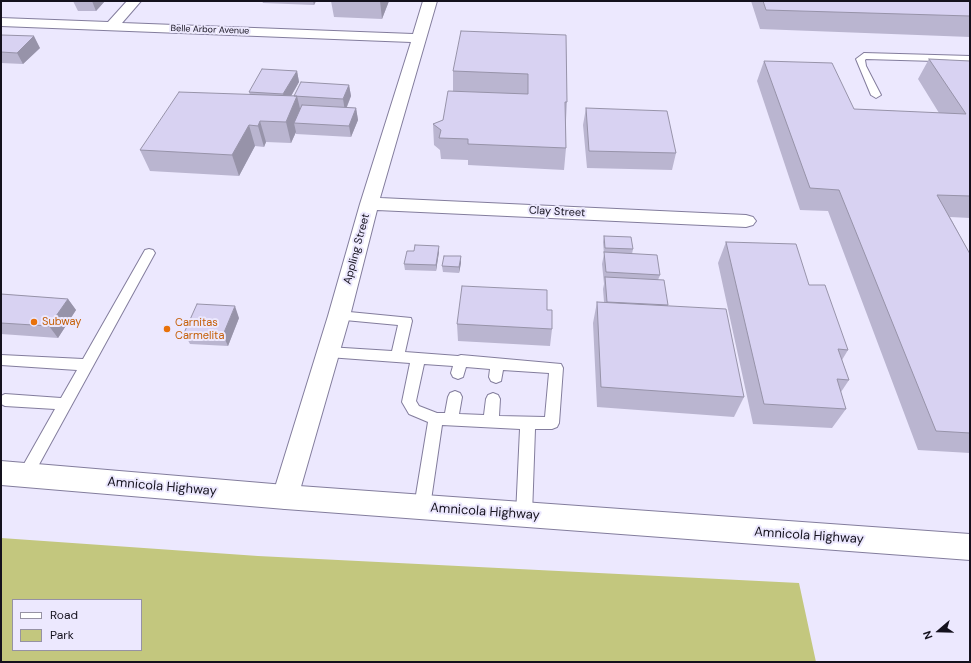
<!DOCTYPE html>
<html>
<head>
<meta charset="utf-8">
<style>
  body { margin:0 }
  #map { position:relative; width:971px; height:663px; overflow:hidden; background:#ece8fe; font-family:"DM Sans",sans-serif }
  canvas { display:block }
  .frame { position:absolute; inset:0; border:2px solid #14111d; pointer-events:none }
  .legend { position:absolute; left:12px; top:599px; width:130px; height:52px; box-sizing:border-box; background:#ece8fe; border:1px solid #9692a4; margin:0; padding:5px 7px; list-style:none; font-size:12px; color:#14111d }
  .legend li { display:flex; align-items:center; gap:8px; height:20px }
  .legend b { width:20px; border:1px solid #9692a4 }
  .north { position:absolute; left:919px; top:611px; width:40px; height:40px; -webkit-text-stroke:3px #ece8fe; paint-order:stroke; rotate:250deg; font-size:11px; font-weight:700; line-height:16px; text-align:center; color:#14111d }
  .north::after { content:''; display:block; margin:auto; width:14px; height:18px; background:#14111d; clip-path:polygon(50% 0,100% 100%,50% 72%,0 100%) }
</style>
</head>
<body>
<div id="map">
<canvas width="971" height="663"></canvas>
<div class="frame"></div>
<ul class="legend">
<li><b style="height:5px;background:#fff"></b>Road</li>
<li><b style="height:11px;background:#c3c77e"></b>Park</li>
</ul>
<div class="north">N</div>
</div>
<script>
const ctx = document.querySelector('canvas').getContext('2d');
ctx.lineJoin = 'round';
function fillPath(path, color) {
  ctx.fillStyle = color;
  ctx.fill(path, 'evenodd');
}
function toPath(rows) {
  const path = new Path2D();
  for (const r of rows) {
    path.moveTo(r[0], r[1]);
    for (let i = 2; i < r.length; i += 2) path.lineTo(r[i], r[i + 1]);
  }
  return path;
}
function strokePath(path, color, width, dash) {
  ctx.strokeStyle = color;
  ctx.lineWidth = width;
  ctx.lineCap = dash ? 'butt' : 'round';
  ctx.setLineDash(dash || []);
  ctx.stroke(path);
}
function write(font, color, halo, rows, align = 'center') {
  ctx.font = font + ' "DM Sans",sans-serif';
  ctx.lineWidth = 4;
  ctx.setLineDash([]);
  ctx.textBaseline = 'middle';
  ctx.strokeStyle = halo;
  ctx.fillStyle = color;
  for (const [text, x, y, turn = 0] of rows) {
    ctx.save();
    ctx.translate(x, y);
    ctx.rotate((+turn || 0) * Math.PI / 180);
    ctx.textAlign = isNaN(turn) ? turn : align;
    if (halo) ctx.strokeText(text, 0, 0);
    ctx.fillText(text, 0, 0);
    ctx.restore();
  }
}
fillPath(toPath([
  [1,538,258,556,799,583,816,662,1,662],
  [13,600,141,600,141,650,13,650]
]), '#c3c77e');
const lane = toPath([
  [864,53,970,56,970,62,866,59,865,60,866,66,881,95,876,98,871,95,856,59,864,53],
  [149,249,153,250,155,253,30,481,25,483,20,481,17,476,20,471,55,409,5,406,1,404,1,396,5,394,61,398,77,370,1,365,1,355,83,359,145,250,149,249],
  [339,311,411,318,412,321,405,352,458,356,461,355,561,364,563,368,559,423,557,427,552,429,535,429,532,515,530,520,524,522,518,520,516,515,520,429,442,425,430,507,428,512,422,514,416,512,414,507,428,422,409,414,402,402,410,363,328,357,323,356,321,352,323,348,328,347,392,351,398,325,334,319,333,316,334,313,339,311],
  [424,364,453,366,451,373,453,377,458,379,463,377,466,367,490,369,489,377,491,381,496,383,501,381,503,370,549,373,545,417,499,416,500,399,498,395,493,393,488,395,486,399,484,415,459,414,462,397,460,393,455,391,450,393,448,397,445,413,437,413,419,406,416,401,424,364]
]);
const street = toPath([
  [127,1,141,1,122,23,413,34,423,1,437,1,380,198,746,215,753,217,756,221,753,225,746,227,377,210,350,316,298,497,294,506,285,509,276,506,272,497,328,316,360,204,411,42,1,26,1,18,108,22,127,1]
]);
const primary = toPath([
  [1,461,285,485,970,534,970,560,285,509,1,485,1,461]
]);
strokePath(lane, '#837d9d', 2);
strokePath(street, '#837d9d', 2);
strokePath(primary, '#837d9d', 2);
fillPath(lane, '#fff');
fillPath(street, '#fff');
fillPath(primary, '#fff');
fillPath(toPath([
  [73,1,105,1,96,11,78,11],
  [262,1,316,1,314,5,263,3],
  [331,1,389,1,382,19,334,17],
  [751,1,970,1,970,37,760,29],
  [1,35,40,48,23,64,1,63],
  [566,35,567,102,566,120,566,148,564,170,468,165,468,160,441,159,440,150,434,145,433,124,443,120,453,91,453,71],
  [929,59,970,61,970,218,950,217,970,254,970,453,918,450,828,211,800,210,757,81,764,61,854,109,939,113,918,79],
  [297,71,299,82,291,96,294,96,349,85,351,96,347,107,356,108,358,120,351,137,296,134,296,132,291,143,266,142,264,147,255,146,239,176,150,171,140,150,250,95,249,92],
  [586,108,676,153,672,170,587,168,583,125],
  [604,236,633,249,632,254,660,275,658,280,668,306,744,397,734,417,597,407,593,323,597,302,604,302,603,289,604,284,602,264,604,254,603,242],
  [726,242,809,285,848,350,842,360,849,380,841,392,846,409,832,428,753,424,718,263],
  [414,251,439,252,436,271,405,270,404,264],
  [461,263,459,273,443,272,442,266],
  [1,294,68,299,76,310,58,338,1,334],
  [547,310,552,329,550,346,458,341,457,324],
  [239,318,228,346,190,344,184,333]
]), '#bab5d0');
fillPath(toPath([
  [92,1,105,1,96,11],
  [313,1,316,1,314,5],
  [380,1,389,1,382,19],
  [34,36,40,48,23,64,17,53],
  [297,71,299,82,286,105,283,94],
  [349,85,351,96,345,111,343,99],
  [297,96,302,117,294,123,296,132,291,143,286,122],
  [356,108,358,120,351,137,349,126],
  [260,121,266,142,264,147,258,126],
  [249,125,255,146,239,176,232,155],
  [439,246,439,252,436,271,436,265],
  [461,256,461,263,459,273,459,267],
  [68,299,76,310,58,338,49,326],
  [235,306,239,318,228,346,223,335]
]), '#9793a9');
const building = toPath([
  [763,1,970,1,970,16,766,10,763,1],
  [461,31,566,35,567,102,565,102,566,148,468,144,468,139,439,138,441,130,433,124,443,120,448,91,528,94,528,74,453,71,461,31],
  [1,35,34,36,17,53,1,52,1,35],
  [929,59,970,61,970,196,937,195,970,254,970,433,936,431,839,190,810,188,764,61,832,63,854,109,966,114,929,59],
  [262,69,297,71,283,94,249,92,262,69],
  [301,82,349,85,343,99,294,96,301,82],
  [179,92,297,96,286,122,260,121,258,126,249,125,232,155,140,150,179,92],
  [302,105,356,108,349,126,294,123,302,105],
  [586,108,667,111,676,153,589,151,586,108],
  [604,236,631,237,633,249,605,248,604,236],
  [726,242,796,244,809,285,825,285,848,350,838,349,849,380,837,379,846,409,764,404,726,242],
  [415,245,439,246,436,265,404,264,407,251,414,251,415,245],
  [604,252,657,255,660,275,606,272,604,252],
  [444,256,461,256,459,267,442,266,444,256],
  [605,277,664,280,668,305,607,302,605,277],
  [462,286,547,290,547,310,552,310,552,329,457,324,462,286],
  [1,294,68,299,49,326,1,323,1,294],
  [597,302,726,309,744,397,601,387,597,302],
  [197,304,235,306,223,335,184,333,197,304]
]);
fillPath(building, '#d8d2f2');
strokePath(building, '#9793a9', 1);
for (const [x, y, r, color] of [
  [34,322,4,"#e8710a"],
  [167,329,4,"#e8710a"]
]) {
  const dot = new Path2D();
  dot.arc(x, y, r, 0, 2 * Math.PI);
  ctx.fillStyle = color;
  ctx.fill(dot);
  strokePath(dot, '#ece8fe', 1.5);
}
write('9px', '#14111d', '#ece8fe', [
  ["Belle Arbor Avenue",210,30,2]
]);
write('11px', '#14111d', '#ece8fe', [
  ["Clay Street",557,212,3],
  ["Appling Street",357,249,-75]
]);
write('11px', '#c56008', '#ece8fe', [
  ["Subway",42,322],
  ["Carnitas",175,323],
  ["Carmelita",175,336]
], 'left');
write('13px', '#14111d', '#ece8fe', [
  ["Amnicola Highway",162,487,5],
  ["Amnicola Highway",485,512,4],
  ["Amnicola Highway",809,536,4]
]);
</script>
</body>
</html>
